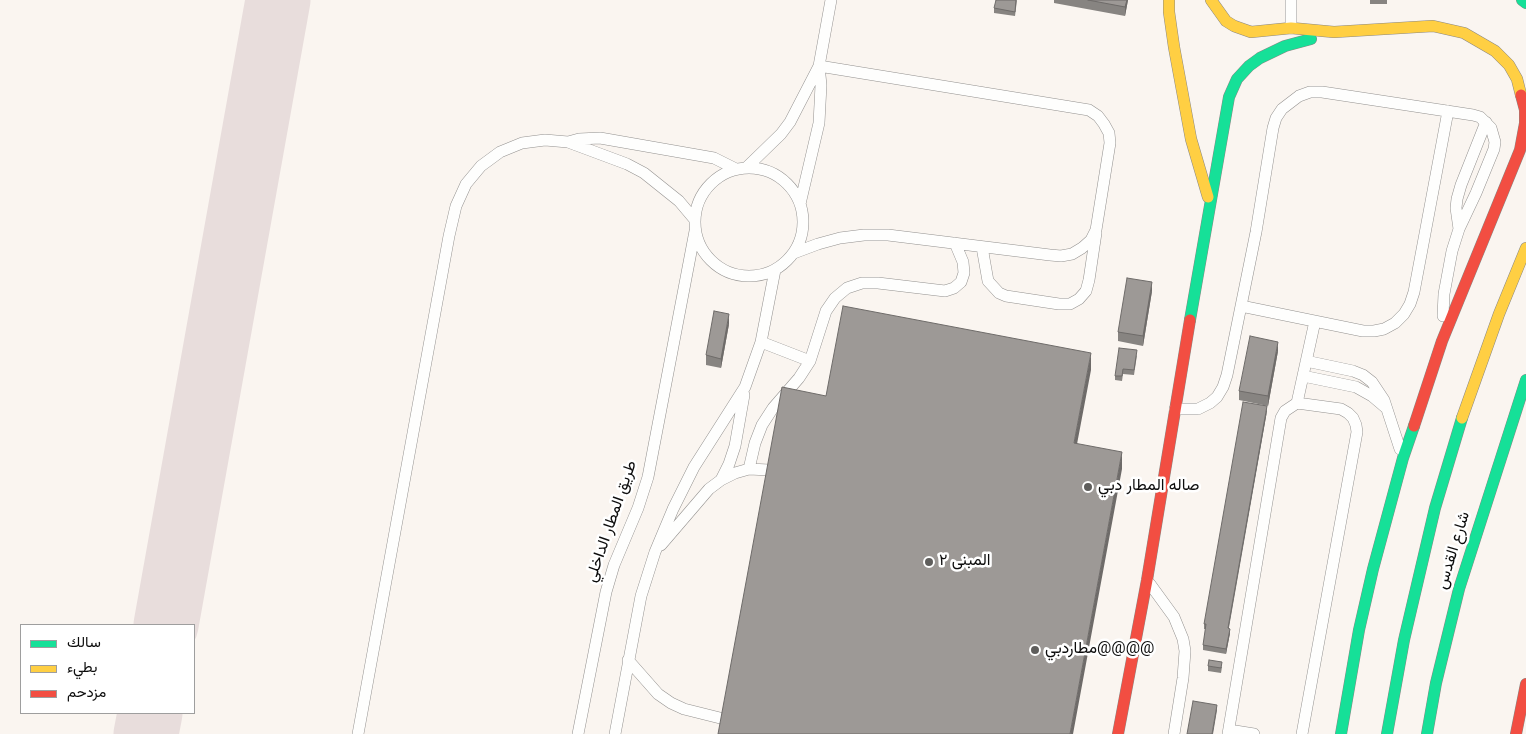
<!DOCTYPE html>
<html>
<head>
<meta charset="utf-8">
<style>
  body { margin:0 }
  #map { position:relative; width:1526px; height:734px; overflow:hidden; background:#faf5f0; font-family:Georgia,Vazirmatn,serif }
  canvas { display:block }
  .legend { position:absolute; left:20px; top:624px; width:175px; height:90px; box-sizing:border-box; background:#fff; border:1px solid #9e9e9e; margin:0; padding:6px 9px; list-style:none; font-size:15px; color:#0c0c0c }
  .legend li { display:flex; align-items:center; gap:10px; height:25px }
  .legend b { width:25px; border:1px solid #9e9e9e }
</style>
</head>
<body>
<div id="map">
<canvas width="1526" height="734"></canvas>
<ul class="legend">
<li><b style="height:6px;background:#16e098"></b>سالك</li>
<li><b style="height:6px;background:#ffcf43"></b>بطيء</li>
<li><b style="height:6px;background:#f24e42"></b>مزدحم</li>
</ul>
</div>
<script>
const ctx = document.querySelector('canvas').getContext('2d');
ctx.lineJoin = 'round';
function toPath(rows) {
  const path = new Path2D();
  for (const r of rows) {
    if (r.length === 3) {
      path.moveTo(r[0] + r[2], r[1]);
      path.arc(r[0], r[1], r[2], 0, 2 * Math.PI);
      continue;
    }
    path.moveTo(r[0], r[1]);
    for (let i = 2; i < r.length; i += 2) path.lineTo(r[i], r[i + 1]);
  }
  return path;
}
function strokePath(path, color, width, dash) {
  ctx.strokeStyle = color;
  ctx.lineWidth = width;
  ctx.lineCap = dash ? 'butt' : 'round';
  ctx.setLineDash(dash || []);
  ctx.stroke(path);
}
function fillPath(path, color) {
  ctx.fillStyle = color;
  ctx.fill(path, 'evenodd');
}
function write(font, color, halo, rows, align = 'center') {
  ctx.font = font + ' Georgia,Vazirmatn,serif';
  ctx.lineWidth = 5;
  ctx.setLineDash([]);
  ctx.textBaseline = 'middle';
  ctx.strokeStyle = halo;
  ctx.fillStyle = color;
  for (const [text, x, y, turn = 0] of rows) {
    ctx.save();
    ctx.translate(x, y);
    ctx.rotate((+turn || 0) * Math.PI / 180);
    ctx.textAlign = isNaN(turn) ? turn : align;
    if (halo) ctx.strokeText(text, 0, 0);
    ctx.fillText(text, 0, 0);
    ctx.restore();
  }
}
strokePath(toPath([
  [166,625,278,0],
  [146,734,150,713]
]), '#e8dddc', 65);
const lane = toPath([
  [1291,0,1291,28],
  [568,142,579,139,600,138,714,158,736,169],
  [747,167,781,134,790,122,819,66],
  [749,222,54],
  [800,204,819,123,821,85,819,66,831,0],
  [1459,229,1456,208,1457,199,1461,185,1486,122],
  [982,247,988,281,999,293,1006,296,1059,304,1070,304,1079,299,1086,291,1089,280,1096,233],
  [794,253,818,244,840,238,864,235,888,235,1050,255,1061,256,1072,254,1082,248,1091,240,1096,230,1110,143,1109,133,1104,124,1098,116,1089,110,819,66],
  [1241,306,1363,331,1374,331,1384,329,1395,323,1404,314,1410,304,1414,292,1448,111],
  [761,342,810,361],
  [1306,361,1353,371,1363,375,1372,382,1384,400,1400,449],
  [1303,376,1356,387,1372,396,1385,407],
  [1297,403,1315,321],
  [1175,409,1198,409,1210,403,1217,397,1223,387,1227,375,1256,232,1273,128,1276,118,1282,109,1299,96,1310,92,1322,92,1473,115,1480,117,1491,128,1495,142,1494,149,1476,193,1459,229,1452,251,1444,294,1443,316],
  [749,469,755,443,762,425,773,408,799,378,810,361,826,311,835,298,847,288,862,283,878,283,945,291,954,288,961,282,964,273,963,262,955,243],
  [721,480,729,464,735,446,744,395],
  [661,545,709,489,721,480,735,473,749,469,769,470],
  [1150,584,1174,617,1183,639,1185,651,1183,678,1174,734],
  [628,660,658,694,671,703,684,709,724,719],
  [1229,730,1254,734],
  [358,734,449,236,456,206,466,184,481,166,500,152,522,143,545,140,568,142,627,164,644,173,679,201,695,220],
  [578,734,606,592,614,565,638,508,648,477,695,231],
  [615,734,641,596,655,552,673,509,694,467,745,387,761,342,775,270],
  [1228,734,1281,418,1285,411,1297,403,1341,409,1348,413,1353,418,1356,425,1357,432,1302,734]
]);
const fast = toPath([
  [1522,0,1526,3],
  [1190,320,1229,97,1237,79,1249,66,1260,58,1285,46,1311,39],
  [1341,734,1359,630,1373,569,1403,458,1414,426],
  [1387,734,1404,640,1435,508,1462,418],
  [1427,734,1436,683,1459,589,1526,380]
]);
const slow = toPath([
  [1169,0,1169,12,1174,47,1191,139,1208,197],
  [1211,0,1226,21,1234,26,1251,32,1291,28,1334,32,1433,26,1464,33,1495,51,1509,65,1517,79,1521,95],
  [1462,418,1499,314,1526,248]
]);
const jam = toPath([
  [1414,426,1442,341,1520,150,1525,123,1525,110,1521,95],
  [1118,734,1147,580,1190,320],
  [1516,734,1526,684]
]);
strokePath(lane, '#93918f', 12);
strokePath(fast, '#8a8885', 12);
strokePath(slow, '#8a8885', 12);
strokePath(jam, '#8a8885', 12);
strokePath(lane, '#fefefd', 11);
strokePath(fast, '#16e098', 11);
strokePath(slow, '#ffcf43', 11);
strokePath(jam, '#f24e42', 11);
fillPath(toPath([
  [1017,0,1015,16,994,13,994,8],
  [1054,0,1128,0,1125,16,1054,3],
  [1370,0,1387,0,1387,4,1370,4],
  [1152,291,1143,346,1118,341,1118,332],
  [729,324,721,368,706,365,706,355],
  [1278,351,1268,406,1239,400,1239,391],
  [1137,355,1134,375,1123,374,1122,381,1115,380,1115,376],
  [1267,411,1228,628,1230,633,1226,654,1203,650,1203,645,1206,629,1204,629,1204,624],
  [1208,666,1222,667,1221,673,1208,671]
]), '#878481');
fillPath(toPath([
  [1127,0,1128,0,1125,16,1125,7],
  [1152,282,1152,291,1143,346,1143,336],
  [729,314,729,324,721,368,721,359],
  [1278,342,1278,351,1268,406,1268,396],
  [1091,353,1091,370,1074,460,1074,443],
  [1267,406,1267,411,1228,633,1228,628],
  [1122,452,1122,469,1073,734,1070,734],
  [1230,629,1230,633,1226,654,1226,649],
  [1217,705,1217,710,1213,734,1212,734]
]), '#6e6b69');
const building = toPath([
  [996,0,1016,0,1015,12,994,8,996,0],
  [1088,0,1127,0,1125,7,1088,0],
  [1127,278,1152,282,1143,336,1118,332,1127,278],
  [843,306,1091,353,1074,443,1122,452,1070,734,718,734,782,387,826,396,843,306],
  [714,311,729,314,721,359,706,355,714,311],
  [1250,336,1278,342,1268,396,1239,391,1250,336],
  [1119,348,1137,350,1134,370,1123,369,1122,376,1115,376,1119,348],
  [1243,402,1267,406,1228,628,1230,629,1226,649,1203,645,1206,624,1204,624,1243,402],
  [1209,660,1222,662,1221,668,1208,666,1209,660],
  [1193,701,1217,705,1212,734,1187,734,1193,701]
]);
fillPath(building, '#9d9996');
strokePath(building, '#6e6b69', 1);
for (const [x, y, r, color] of [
  [1088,487,5,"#5f5e5c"],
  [929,562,5,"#5f5e5c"],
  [1035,650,5,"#5f5e5c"]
]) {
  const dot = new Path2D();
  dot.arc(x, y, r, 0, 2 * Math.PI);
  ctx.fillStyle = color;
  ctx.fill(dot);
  strokePath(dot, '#fff', 2);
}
write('16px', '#0c0c0c', '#fff', [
  ["صاله المطار دبي",1098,487],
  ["المبنى ٢",939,562],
  ["مطاردبي@@@@",1045,650]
], 'left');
write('16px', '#0c0c0c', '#fff', [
  ["طريق المطار الداخلي",613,522,-71],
  ["شارع القدس",1455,551,-73]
]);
</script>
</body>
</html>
